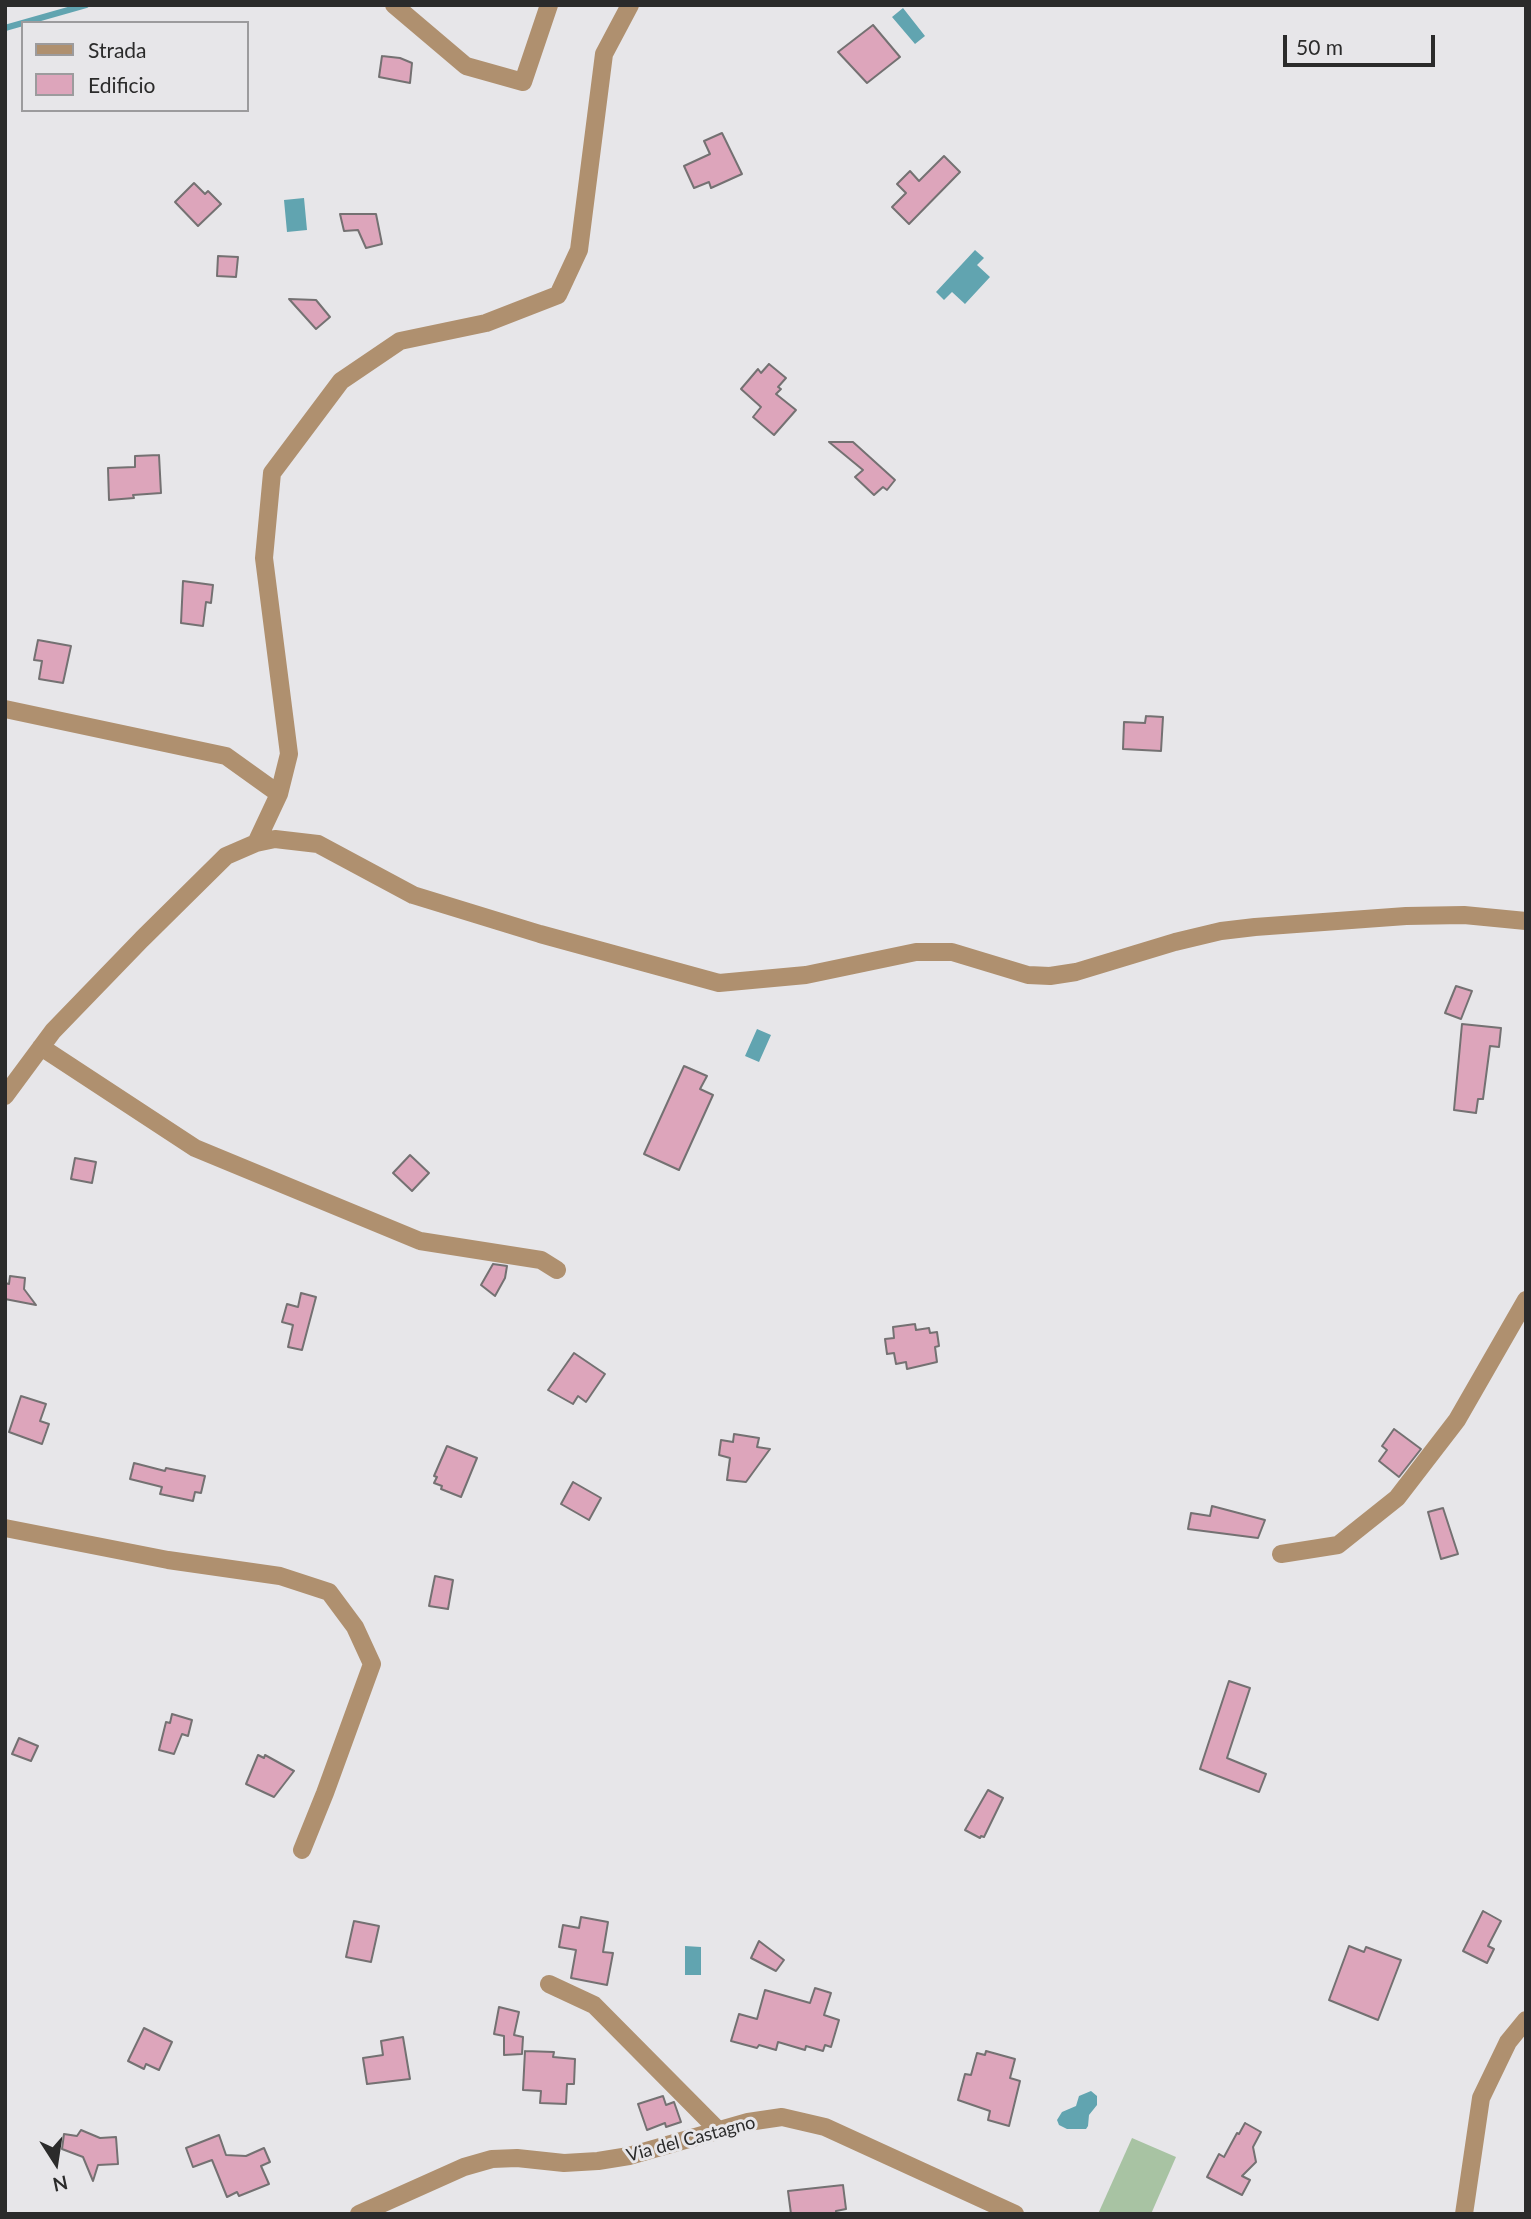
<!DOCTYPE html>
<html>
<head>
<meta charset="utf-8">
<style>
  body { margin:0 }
  #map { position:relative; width:1531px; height:2219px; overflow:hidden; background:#e7e6e9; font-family:Lato,sans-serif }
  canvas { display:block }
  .frame { position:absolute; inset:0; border:7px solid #2b2b2b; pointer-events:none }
  .legend { position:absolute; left:21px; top:21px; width:228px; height:91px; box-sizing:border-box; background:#e7e6e9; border:2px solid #9c9b9d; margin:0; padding:9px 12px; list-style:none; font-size:21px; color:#2b2b2b }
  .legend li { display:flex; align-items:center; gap:14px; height:35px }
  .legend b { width:35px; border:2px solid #9c9b9d }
  .north { position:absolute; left:21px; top:2128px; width:70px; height:70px; -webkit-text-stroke:5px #e7e6e9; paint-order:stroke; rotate:168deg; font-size:19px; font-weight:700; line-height:28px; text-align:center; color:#2b2b2b }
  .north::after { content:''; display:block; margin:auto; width:24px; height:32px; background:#2b2b2b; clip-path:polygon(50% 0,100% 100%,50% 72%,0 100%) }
  .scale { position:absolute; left:1283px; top:35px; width:152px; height:32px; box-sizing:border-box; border:4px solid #2b2b2b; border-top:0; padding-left:9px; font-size:21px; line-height:24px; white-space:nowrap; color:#2b2b2b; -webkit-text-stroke:5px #e7e6e9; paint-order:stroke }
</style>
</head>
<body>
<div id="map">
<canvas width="1531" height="2219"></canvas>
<div class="frame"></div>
<ul class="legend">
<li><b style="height:9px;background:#af906f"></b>Strada</li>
<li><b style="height:19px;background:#dda5bb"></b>Edificio</li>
</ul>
<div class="north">N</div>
<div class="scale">50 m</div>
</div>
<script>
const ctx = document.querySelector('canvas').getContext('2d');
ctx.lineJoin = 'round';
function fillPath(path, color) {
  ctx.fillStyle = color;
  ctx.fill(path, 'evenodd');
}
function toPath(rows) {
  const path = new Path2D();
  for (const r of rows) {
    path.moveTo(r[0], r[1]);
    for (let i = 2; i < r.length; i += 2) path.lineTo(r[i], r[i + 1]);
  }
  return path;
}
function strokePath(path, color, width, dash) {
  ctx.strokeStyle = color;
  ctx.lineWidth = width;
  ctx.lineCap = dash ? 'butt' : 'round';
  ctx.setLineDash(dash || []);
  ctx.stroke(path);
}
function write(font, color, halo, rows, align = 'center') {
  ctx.font = font + ' Lato,sans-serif';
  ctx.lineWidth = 6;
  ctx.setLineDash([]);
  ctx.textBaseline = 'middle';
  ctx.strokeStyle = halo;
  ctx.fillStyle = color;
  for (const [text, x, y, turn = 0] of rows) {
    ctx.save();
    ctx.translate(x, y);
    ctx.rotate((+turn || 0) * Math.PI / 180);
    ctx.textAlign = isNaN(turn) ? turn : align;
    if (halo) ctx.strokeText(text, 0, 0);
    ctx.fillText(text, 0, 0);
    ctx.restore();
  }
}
fillPath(toPath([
  [1132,2138,1176,2157,1151,2214,1098,2214]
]), '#a8c3a3');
fillPath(toPath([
  [903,8,925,36,915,44,892,17],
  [304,198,307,230,287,232,284,200],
  [975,250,984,258,977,265,990,277,965,304,952,292,944,300,936,292],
  [757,1029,771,1035,759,1062,745,1056],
  [685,1946,701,1947,701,1975,685,1975],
  [1091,2091,1097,2096,1097,2105,1089,2115,1088,2126,1086,2129,1067,2129,1059,2125,1057,2120,1062,2112,1076,2106,1079,2096]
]), '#61a4b0');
strokePath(toPath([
  [5,28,86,5]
]), '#61a4b0', 6);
const building = toPath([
  [873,25,900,57,867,83,838,52,873,25],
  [382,56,400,58,412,63,410,83,379,77,382,56],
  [722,133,742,174,711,188,709,182,694,188,684,166,710,154,704,141,722,133],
  [944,156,960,172,909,224,892,207,906,193,897,184,910,171,919,181,944,156],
  [194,183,205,194,208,191,221,204,198,226,175,202,194,183],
  [340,214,376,214,382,244,366,248,358,230,344,231,340,214],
  [218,256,238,257,236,277,217,276,218,256],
  [289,299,316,300,330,317,316,329,289,299],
  [769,364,786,378,778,387,781,389,776,394,796,410,774,435,753,417,761,407,741,389,758,369,761,373,769,364],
  [829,442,853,442,895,480,887,490,883,487,874,495,855,477,863,470,829,442],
  [159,455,161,493,133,495,134,498,109,500,108,468,135,467,135,456,159,455],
  [183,581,213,585,211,603,206,602,203,626,181,623,183,581],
  [38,640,71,646,63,683,39,679,42,661,34,660,38,640],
  [1146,716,1163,717,1161,751,1123,749,1124,722,1145,723,1146,716],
  [1456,986,1472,991,1461,1019,1445,1013,1456,986],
  [1462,1024,1501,1028,1499,1047,1490,1046,1483,1099,1478,1099,1476,1113,1454,1110,1462,1024],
  [684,1066,707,1076,700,1089,713,1095,679,1170,644,1154,684,1066],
  [410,1155,429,1173,412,1191,393,1173,410,1155],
  [75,1158,96,1162,92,1183,71,1179,75,1158],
  [493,1264,507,1266,505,1278,495,1296,481,1285,493,1264],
  [10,1276,25,1278,24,1289,36,1305,5,1299,5,1283,9,1284,10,1276],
  [301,1293,316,1297,302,1350,288,1347,293,1325,282,1322,287,1304,298,1307,301,1293],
  [915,1324,916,1330,929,1328,930,1333,937,1332,939,1346,935,1347,937,1362,907,1369,906,1362,896,1364,894,1353,887,1354,885,1339,894,1338,893,1327,915,1324],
  [574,1353,605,1374,586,1402,578,1396,573,1404,548,1390,574,1353],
  [21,1396,46,1404,40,1421,49,1424,42,1444,9,1432,21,1396],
  [1394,1429,1421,1449,1399,1477,1379,1461,1387,1450,1382,1446,1394,1429],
  [734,1434,759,1438,757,1447,770,1449,746,1482,727,1480,730,1458,719,1455,721,1440,733,1442,734,1434],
  [447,1446,477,1458,461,1497,441,1489,442,1486,434,1483,437,1477,434,1476,447,1446],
  [134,1463,165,1471,166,1468,205,1476,201,1493,195,1492,193,1501,160,1494,162,1487,130,1479,134,1463],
  [573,1482,601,1498,589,1520,561,1504,573,1482],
  [1212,1506,1265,1520,1258,1538,1188,1529,1191,1513,1210,1516,1212,1506],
  [1443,1508,1458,1554,1441,1559,1428,1512,1443,1508],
  [435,1576,453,1580,448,1609,429,1606,435,1576],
  [1229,1681,1250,1688,1227,1758,1266,1774,1259,1792,1200,1769,1229,1681],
  [172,1714,192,1720,188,1736,182,1734,174,1754,159,1750,166,1722,170,1723,172,1714],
  [19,1738,38,1746,31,1761,12,1754,19,1738],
  [258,1755,264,1758,265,1755,294,1771,274,1797,246,1784,258,1755],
  [988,1790,1003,1798,984,1837,981,1836,980,1838,965,1830,988,1790],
  [1483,1911,1501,1921,1488,1946,1494,1949,1487,1963,1463,1951,1483,1911],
  [581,1917,608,1922,603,1952,613,1953,607,1985,571,1978,576,1950,559,1947,563,1925,579,1928,581,1917],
  [354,1921,379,1926,371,1962,346,1957,354,1921],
  [759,1941,784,1960,776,1971,751,1958,759,1941],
  [1349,1946,1364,1952,1366,1947,1401,1960,1378,2020,1329,2000,1349,1946],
  [815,1988,831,1993,824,2015,839,2020,831,2047,825,2045,823,2051,806,2046,805,2050,778,2042,776,2050,759,2045,757,2048,731,2041,739,2014,757,2019,765,1990,810,2003,815,1988],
  [499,2007,519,2012,514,2035,523,2037,522,2054,504,2055,504,2036,494,2034,499,2007],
  [144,2028,172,2042,159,2070,146,2064,144,2069,128,2061,144,2028],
  [403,2037,410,2079,367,2084,363,2058,383,2055,381,2041,403,2037],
  [525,2051,554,2052,553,2057,575,2059,574,2084,567,2084,566,2104,540,2103,541,2091,523,2090,525,2051],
  [986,2051,1015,2059,1010,2078,1020,2081,1009,2126,988,2120,990,2111,958,2100,965,2074,971,2075,977,2053,985,2055,986,2051],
  [663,2096,666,2105,674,2102,681,2122,666,2127,665,2123,647,2130,638,2104,663,2096],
  [1245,2123,1261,2132,1253,2147,1256,2162,1242,2176,1250,2180,1242,2195,1207,2177,1219,2154,1224,2157,1237,2133,1239,2134,1245,2123],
  [81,2130,100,2138,116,2137,118,2164,98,2165,93,2181,83,2157,62,2149,64,2134,77,2136,81,2130],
  [219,2135,226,2155,246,2156,264,2148,270,2162,261,2166,269,2184,239,2196,237,2192,227,2197,212,2160,193,2167,186,2148,219,2135],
  [843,2185,846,2209,836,2211,836,2214,791,2214,788,2191,843,2185]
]);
fillPath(building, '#dda5bb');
strokePath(building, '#747172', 2);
strokePath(toPath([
  [394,5,466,66,523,82,549,5],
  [5,709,226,756,279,794],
  [256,843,279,794,289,754,264,558,272,473,341,381,400,341,486,323,558,295,579,250,604,54,630,5],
  [41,1047,195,1148,420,1241,541,1260,557,1270],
  [5,1096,53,1031,142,939,226,856,256,843,275,839,318,844,413,895,540,934,719,983,806,975,916,952,952,952,1028,975,1050,976,1076,972,1175,942,1221,931,1255,927,1406,916,1464,915,1526,921],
  [5,1528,168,1560,280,1576,329,1592,355,1627,372,1664,325,1793,302,1850],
  [1281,1554,1338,1545,1397,1498,1457,1420,1526,1300],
  [549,1984,594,2005,718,2130],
  [359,2214,464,2167,492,2159,517,2158,564,2163,598,2161,629,2156,748,2122,782,2117,825,2127,1015,2214],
  [1464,2214,1481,2098,1508,2042,1526,2020]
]), '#af906f', 18);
write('18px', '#2b2b2b', '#e7e6e9', [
  ["Via del Castagno",691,2139,-15]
]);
</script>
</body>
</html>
